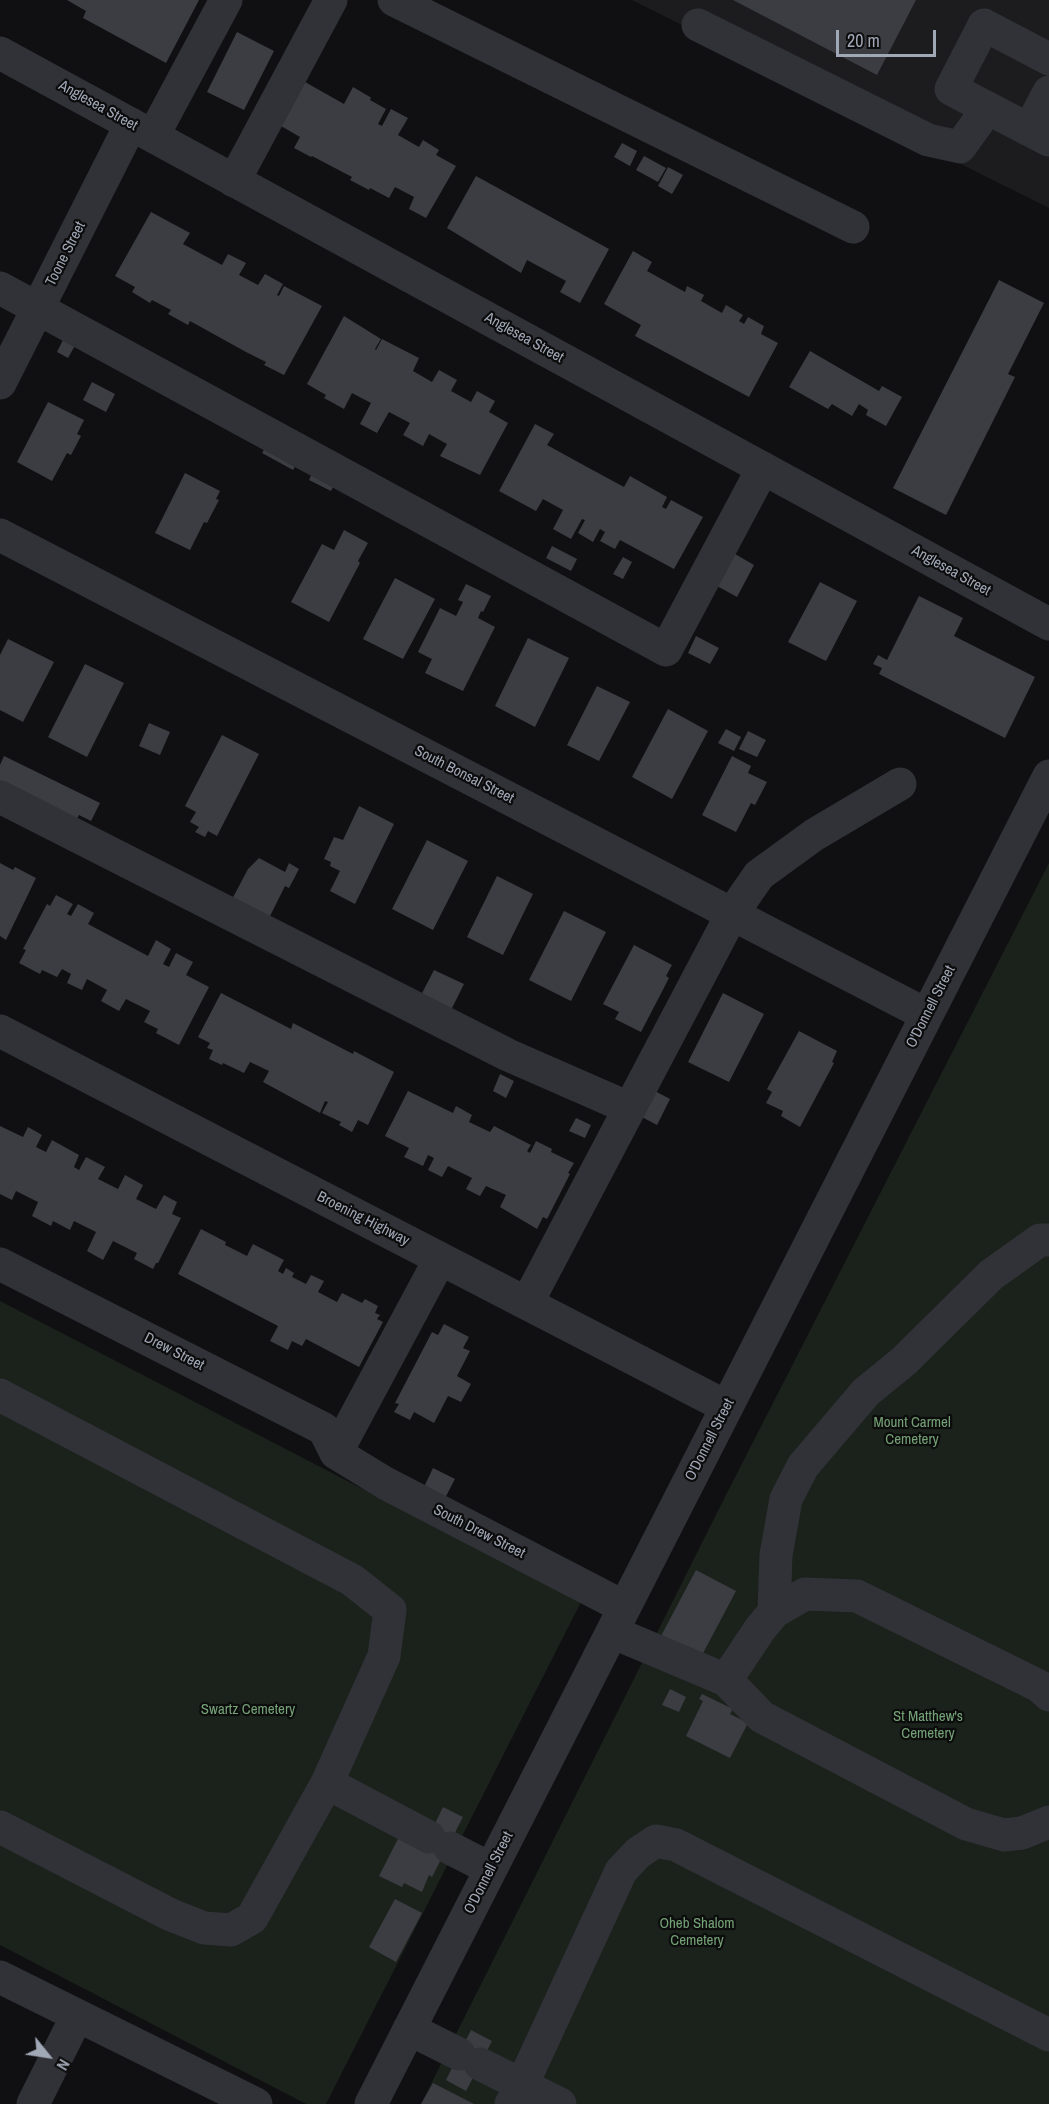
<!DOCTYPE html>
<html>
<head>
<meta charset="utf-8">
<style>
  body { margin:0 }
  #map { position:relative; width:1049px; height:2104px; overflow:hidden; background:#101012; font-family:"Archivo Narrow",sans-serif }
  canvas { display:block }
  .north { position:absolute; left:18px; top:2026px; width:60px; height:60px; -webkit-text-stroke:4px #0c0c0d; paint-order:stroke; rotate:120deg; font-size:16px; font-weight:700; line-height:24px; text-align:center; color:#a0a7b5 }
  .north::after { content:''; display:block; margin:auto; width:21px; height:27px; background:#a0a7b5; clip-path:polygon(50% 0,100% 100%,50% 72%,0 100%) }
  .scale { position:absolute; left:836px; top:30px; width:100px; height:27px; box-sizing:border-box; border:3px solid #a0a7b5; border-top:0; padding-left:8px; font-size:18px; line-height:21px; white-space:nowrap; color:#a0a7b5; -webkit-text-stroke:4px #0c0c0d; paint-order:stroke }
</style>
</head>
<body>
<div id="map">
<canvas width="1049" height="2104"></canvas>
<div class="north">N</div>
<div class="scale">20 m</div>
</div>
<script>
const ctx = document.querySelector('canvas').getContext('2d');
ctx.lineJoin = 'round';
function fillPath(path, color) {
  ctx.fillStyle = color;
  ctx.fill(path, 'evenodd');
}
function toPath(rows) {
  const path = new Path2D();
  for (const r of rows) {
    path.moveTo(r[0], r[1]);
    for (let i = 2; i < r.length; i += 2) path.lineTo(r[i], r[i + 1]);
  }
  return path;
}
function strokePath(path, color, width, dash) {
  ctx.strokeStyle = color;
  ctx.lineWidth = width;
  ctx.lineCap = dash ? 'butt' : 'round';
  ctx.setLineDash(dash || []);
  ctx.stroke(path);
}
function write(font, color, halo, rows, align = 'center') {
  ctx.font = font + ' "Archivo Narrow",sans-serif';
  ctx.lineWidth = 4.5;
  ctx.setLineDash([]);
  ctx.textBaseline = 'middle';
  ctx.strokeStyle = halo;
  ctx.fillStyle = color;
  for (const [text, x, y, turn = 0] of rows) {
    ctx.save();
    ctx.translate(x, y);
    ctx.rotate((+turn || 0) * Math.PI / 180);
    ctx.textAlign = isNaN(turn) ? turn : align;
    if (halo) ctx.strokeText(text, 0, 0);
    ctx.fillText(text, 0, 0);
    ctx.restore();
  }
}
fillPath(toPath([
  [632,0,1049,0,1049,208]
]), '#1c1c1f');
fillPath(toPath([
  [1049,863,1049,2104,421,2104,727,1493],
  [0,1301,581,1602,326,2104,306,2104,0,1945]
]), '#1a221b');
fillPath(toPath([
  [67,0,199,0,166,63,83,18,86,11],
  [733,0,916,0,877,75],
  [237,32,274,51,244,110,207,92],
  [305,82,344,104,353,87,370,97,371,97,370,100,386,109,378,124,382,126,391,109,408,118,398,135,419,147,423,140,439,150,436,155,456,166,426,218,409,209,414,197,395,187,389,198,370,188,369,190,350,180,352,177,312,156,311,157,294,148,300,137,281,126],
  [622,143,637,151,630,166,614,157],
  [644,156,666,168,658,182,636,170],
  [668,167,683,175,672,194,658,186],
  [476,176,609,249,580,303,560,292,566,281,527,260,521,273,447,228],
  [151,212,190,233,183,244,222,265,228,254,246,263,239,275,258,285,265,274,283,284,277,295,279,296,284,286,322,306,284,375,264,365,266,362,246,352,190,321,188,325,168,314,171,310,152,300,150,303,132,292,135,287,115,276],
  [633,251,652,262,647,271,685,292,687,286,704,295,701,301,722,313,726,305,743,315,739,321,744,324,748,317,764,326,761,334,778,343,749,397,635,336,641,325,604,304],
  [999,280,1044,303,1008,374,1015,377,946,515,893,488],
  [344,316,381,339,375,349,376,350,382,339,419,358,413,371,432,382,439,370,457,380,451,391,471,402,477,391,495,401,489,412,508,423,480,475,440,456,447,444,429,434,423,446,403,435,410,423,389,412,377,433,360,424,371,403,352,393,344,409,324,398,326,395,307,384],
  [65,336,77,342,68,358,57,352],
  [810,351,879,391,882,386,902,397,886,426,866,415,868,410,859,404,852,416,832,404,828,409,789,387],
  [92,382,115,394,106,412,83,400],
  [48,402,84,420,77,434,81,436,71,455,67,453,52,481,17,462],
  [535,424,554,434,547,445,587,467,624,487,630,476,667,497,662,507,666,509,671,500,703,517,674,569,620,540,615,549,600,541,605,532,600,529,593,542,578,533,585,520,582,519,571,539,553,529,563,510,543,499,536,511,499,491],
  [269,441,300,458,293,470,262,453],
  [316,465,339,475,331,491,309,480],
  [185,473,220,491,216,499,219,500,207,523,204,522,190,550,155,533],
  [344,530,368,543,358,561,360,563,329,622,291,602,322,544,334,550],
  [552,546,577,559,571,571,546,558],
  [735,554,754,565,737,597,717,586],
  [623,557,632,562,623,579,613,574],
  [395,578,435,599,403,659,363,639],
  [820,582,857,601,826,661,788,642],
  [466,584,491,596,483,612,481,611,478,618,495,627,463,691,425,673,432,659,418,652,440,608,456,616,463,602,458,600],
  [919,596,963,618,954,636,1035,677,1005,738,879,674,882,668,873,664,878,655,887,660],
  [696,636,719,648,710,664,688,653],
  [528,638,569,658,535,727,495,706],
  [8,639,54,662,23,722,0,710,0,655],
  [85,664,124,683,87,757,48,737],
  [597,686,630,702,599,761,567,745],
  [668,709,708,731,672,799,632,777],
  [149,723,170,732,160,755,139,746],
  [726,729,741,737,734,751,718,743],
  [748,731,766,740,757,757,739,749],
  [222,735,259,754,217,836,208,831,205,837,195,832,199,827,190,822,196,812,185,806],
  [4,756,100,803,91,821,79,815,72,827,0,787,0,765],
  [732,756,751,766,748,773,767,782,755,805,751,803,736,832,702,815],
  [359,806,394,824,355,904,330,891,340,871,330,866,331,862,324,859,334,837,343,840],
  [427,840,468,861,433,930,392,909],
  [259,858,285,872,289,863,299,869,289,888,285,886,267,922,230,903,248,869],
  [0,863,13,870,15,867,36,878,6,940,0,936],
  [497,876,533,894,503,955,467,937],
  [56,895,73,904,67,914,71,916,78,904,94,913,88,924,148,956,156,940,171,949,163,964,169,967,176,953,193,962,186,975,209,987,179,1045,156,1033,158,1029,144,1022,150,1011,126,999,119,1011,101,1001,107,990,87,979,82,990,67,983,71,974,62,969,57,977,42,970,40,974,19,963,26,950,23,949,47,904,50,906],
  [564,911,606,932,571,1001,529,980],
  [634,945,672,965,666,976,669,978,641,1032,615,1019,619,1012,603,1004],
  [434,970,464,984,449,1014,419,999],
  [221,993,291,1029,293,1023,353,1054,354,1051,394,1072,368,1125,358,1120,352,1132,339,1125,341,1122,322,1113,328,1102,325,1101,320,1113,263,1082,269,1071,250,1062,244,1073,223,1063,222,1065,209,1059,213,1050,207,1048,210,1043,198,1037],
  [723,993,764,1014,729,1082,688,1062],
  [799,1031,837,1051,832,1062,834,1063,800,1127,781,1116,783,1111,766,1103,772,1092,767,1089],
  [500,1074,514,1081,506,1098,493,1091],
  [653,1090,670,1099,657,1125,640,1116],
  [408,1091,453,1113,456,1106,472,1115,469,1122,490,1132,494,1126,531,1145,527,1151,530,1153,536,1141,552,1149,551,1152,574,1163,568,1173,570,1174,547,1219,543,1217,537,1229,500,1207,506,1195,486,1186,480,1196,466,1189,472,1178,448,1166,442,1177,428,1170,434,1158,428,1155,423,1166,404,1157,409,1148,385,1136],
  [576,1118,591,1125,585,1138,569,1131],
  [0,1126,23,1137,28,1127,42,1135,36,1147,46,1152,52,1140,79,1155,74,1167,79,1170,86,1157,105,1167,98,1179,118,1189,125,1175,143,1185,136,1199,156,1209,164,1195,177,1202,172,1214,181,1218,158,1263,156,1263,153,1269,134,1259,137,1253,113,1241,103,1260,87,1251,96,1232,74,1221,70,1230,53,1221,51,1226,32,1216,38,1202,16,1191,12,1200,0,1194],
  [201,1229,226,1242,225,1245,247,1256,253,1244,284,1260,278,1271,283,1274,286,1268,294,1273,292,1277,306,1284,311,1275,324,1281,318,1292,337,1302,342,1293,362,1303,365,1299,378,1306,375,1313,380,1315,377,1319,383,1322,359,1367,306,1339,302,1346,292,1341,288,1350,270,1341,278,1326,178,1274],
  [444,1324,469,1337,463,1348,470,1351,457,1376,471,1384,461,1402,448,1396,434,1423,414,1412,410,1420,394,1412,399,1404,395,1403,432,1332,438,1335],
  [433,1468,455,1479,444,1500,423,1489],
  [696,1570,736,1591,701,1657,661,1636],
  [670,1689,686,1697,679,1712,662,1705],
  [702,1694,733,1709,730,1714,748,1723,730,1758,686,1736,703,1701,699,1699],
  [443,1807,463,1817,432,1877,429,1875,422,1892,404,1883,402,1887,379,1876,400,1835,424,1846],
  [395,1899,422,1913,396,1962,369,1947],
  [471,2030,492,2041,466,2091,446,2080],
  [433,2083,474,2104,421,2104]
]), '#3c3d43');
strokePath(toPath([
  [394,0,853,227],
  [698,25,928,140,960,147,988,108],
  [0,53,1049,624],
  [1049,59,984,25,951,89,1049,140],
  [1029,130,1049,92],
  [153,136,226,0],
  [234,181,331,0],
  [0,288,666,650,763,468],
  [0,383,131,124],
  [0,535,927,1015],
  [0,797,508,1055,629,1108],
  [0,1031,727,1407],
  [0,1264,324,1429,336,1453],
  [527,1303,732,914,759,875,814,835,900,784],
  [0,1395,352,1580,390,1610,384,1656,327,1783,252,1918,231,1930,204,1928,171,1915,0,1827],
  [336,1453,385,1483,624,1607],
  [336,1453,440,1259],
  [774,1612,776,1555,786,1499,803,1466,866,1392,904,1361,991,1275,1040,1240,1049,1240],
  [612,1632,726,1680,762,1717,966,1824,1004,1835,1022,1833,1049,1822],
  [726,1680,760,1629,774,1612,805,1594,857,1596,1039,1686,1049,1695],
  [327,1783,429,1837],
  [450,1848,491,1869],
  [0,1977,256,2104],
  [409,2029,459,2054],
  [480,2064,560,2104],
  [33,2104,77,2016],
  [371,2104,1049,776],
  [511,2104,522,2085,621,1871,638,1853,656,1841,676,1845,1049,2035]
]), '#313238', 33);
write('15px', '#a0a7b5', '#0c0c0d', [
  ["Anglesea Street",98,106,29],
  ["Toone Street",66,254,-63],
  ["Anglesea Street",524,338,29],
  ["Anglesea Street",951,571,29],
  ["South Bonsal Street",464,775,27],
  ["O'Donnell Street",931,1007,-63],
  ["Broening Highway",363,1219,27],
  ["Drew Street",174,1352,27],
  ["O'Donnell Street",710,1440,-63],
  ["South Drew Street",479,1532,27],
  ["O'Donnell Street",489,1873,-63]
]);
write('15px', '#75a276', '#0c0c0d', [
  ["Mount Carmel",912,1423],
  ["Cemetery",912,1440],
  ["Swartz Cemetery",248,1710],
  ["St Matthew's",928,1717],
  ["Cemetery",928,1734],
  ["Oheb Shalom",697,1924],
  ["Cemetery",697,1941]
]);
</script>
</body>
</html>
